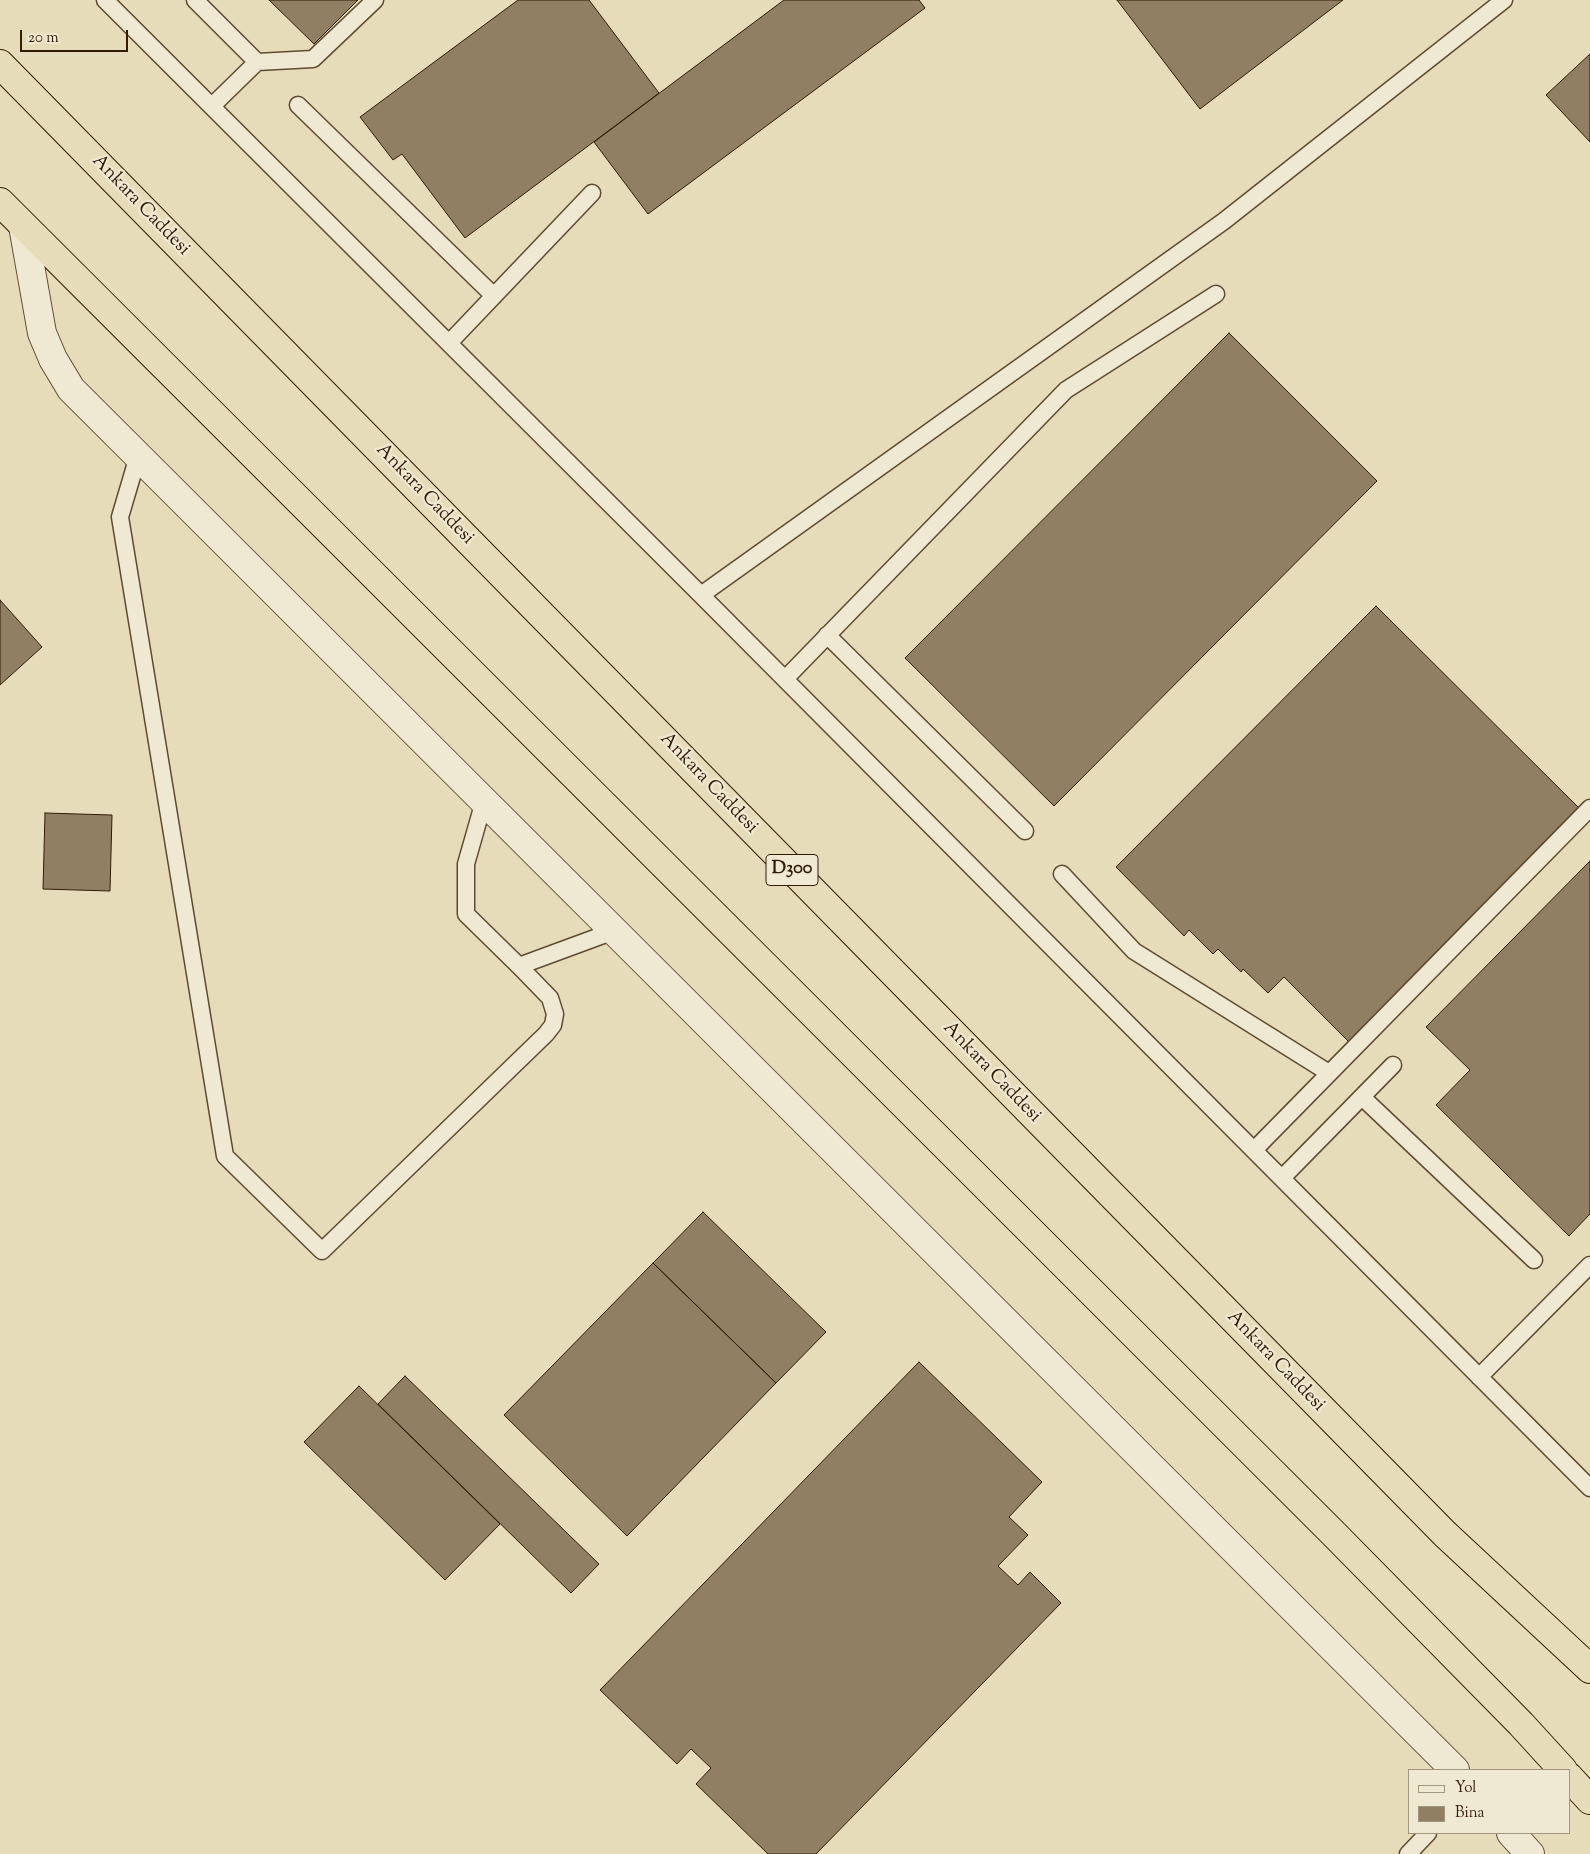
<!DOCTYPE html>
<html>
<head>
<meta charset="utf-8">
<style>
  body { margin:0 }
  #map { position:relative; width:1590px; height:1854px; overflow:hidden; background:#e7dcba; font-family:"Sorts Mill Goudy",serif }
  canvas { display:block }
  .legend { position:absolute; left:1408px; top:1769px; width:162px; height:65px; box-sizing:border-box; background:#efe8d2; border:1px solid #a3967f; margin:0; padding:6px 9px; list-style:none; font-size:15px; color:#311b03 }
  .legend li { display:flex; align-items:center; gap:10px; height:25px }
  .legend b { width:25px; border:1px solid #a3967f }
  .scale { position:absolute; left:20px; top:30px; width:108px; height:22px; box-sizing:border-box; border:2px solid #311b03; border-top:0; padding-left:6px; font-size:15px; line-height:18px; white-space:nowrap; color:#311b03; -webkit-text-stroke:4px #efe8d2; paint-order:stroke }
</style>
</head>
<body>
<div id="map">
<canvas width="1590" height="1854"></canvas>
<ul class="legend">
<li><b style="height:6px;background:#efe8d2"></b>Yol</li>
<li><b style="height:14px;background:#907f62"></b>Bina</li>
</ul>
<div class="scale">20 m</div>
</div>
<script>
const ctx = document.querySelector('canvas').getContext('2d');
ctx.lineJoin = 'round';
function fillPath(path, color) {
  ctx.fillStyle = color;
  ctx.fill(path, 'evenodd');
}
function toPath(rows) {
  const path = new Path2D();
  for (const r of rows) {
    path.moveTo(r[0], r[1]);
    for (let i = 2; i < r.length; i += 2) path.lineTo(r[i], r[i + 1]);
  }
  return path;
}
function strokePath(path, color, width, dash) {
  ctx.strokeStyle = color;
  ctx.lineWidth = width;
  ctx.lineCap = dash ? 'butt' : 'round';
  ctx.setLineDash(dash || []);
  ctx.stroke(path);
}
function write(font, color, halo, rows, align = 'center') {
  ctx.font = font + ' "Sorts Mill Goudy",serif';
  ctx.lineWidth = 4.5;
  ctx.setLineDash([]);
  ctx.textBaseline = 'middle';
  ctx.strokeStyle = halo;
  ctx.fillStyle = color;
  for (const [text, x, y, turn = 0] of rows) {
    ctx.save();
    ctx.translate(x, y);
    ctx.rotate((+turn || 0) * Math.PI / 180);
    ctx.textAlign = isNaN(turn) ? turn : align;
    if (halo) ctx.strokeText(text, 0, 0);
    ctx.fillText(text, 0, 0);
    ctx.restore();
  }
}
const building = toPath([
  [269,0,358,0,314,44,269,0],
  [518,0,589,0,659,93,465,238,402,154,393,160,360,117,518,0],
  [784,0,919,0,925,8,648,214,594,142,784,0],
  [1117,0,1343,0,1200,109,1117,0],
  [1590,54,1590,142,1546,95,1590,54],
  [1229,333,1377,481,1054,806,905,658,1229,333],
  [0,600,42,647,0,685,0,600],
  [1376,606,1581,810,1349,1042,1284,977,1268,993,1243,969,1241,972,1218,949,1213,954,1189,930,1184,936,1116,867,1376,606],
  [45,813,112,815,110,891,43,889,45,813],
  [1590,861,1590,1214,1569,1236,1436,1105,1470,1070,1426,1027,1590,861],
  [703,1212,826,1332,776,1383,653,1263,703,1212],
  [653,1263,776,1383,627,1536,504,1415,653,1263],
  [919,1362,1042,1482,1009,1517,1028,1535,998,1566,1018,1585,1030,1572,1061,1603,816,1854,768,1854,696,1784,711,1768,691,1749,677,1764,600,1690,919,1362],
  [405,1376,599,1564,571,1593,378,1404,405,1376],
  [359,1386,500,1524,445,1580,304,1442,359,1386]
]);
fillPath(building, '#907f62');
strokePath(building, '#311b03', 1);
const lane = toPath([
  [105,0,701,595,1590,1488],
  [195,0,257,62],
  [298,105,494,296],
  [212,106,257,62,313,59,375,0],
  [449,343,592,193],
  [138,456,120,517,225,1156,322,1251,546,1034,553,1025,555,1014,550,998,519,966],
  [701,595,1224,221,1504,0],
  [827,635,1025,831],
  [785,679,1066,390,1216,294],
  [484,801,466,864,466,914,519,966,614,931],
  [1062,874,1134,951,1329,1073],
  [1362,1097,1534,1260],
  [1254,1150,1590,808],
  [1282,1178,1393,1065],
  [1479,1377,1590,1265],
  [1408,1854,1428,1833]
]);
const street = toPath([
  [23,226,42,333,53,359,71,389,1455,1770],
  [1511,1833,1530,1854]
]);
const highway = toPath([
  [0,64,1445,1534,1590,1669],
  [0,202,1334,1534,1521,1724,1563,1770],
  [1569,1777,1590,1800]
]);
strokePath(lane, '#5e4b31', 19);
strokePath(street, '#5e4b31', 30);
strokePath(highway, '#311b03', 30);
strokePath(lane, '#efe8d2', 16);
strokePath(street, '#efe8d2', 28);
strokePath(highway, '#e7dcba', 28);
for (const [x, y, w] of [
  [792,870,52]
]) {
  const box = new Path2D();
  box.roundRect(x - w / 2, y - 15.5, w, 31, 4);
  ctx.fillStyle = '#efe8d2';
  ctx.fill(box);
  strokePath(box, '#311b03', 1);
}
write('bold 18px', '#311b03', null, [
  ["D300",792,870]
]);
write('19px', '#311b03', '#efe8d2', [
  ["Ankara Caddesi",140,206,46],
  ["Ankara Caddesi",424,495,46],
  ["Ankara Caddesi",708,784,46],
  ["Ankara Caddesi",991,1073,46],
  ["Ankara Caddesi",1275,1362,46]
]);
</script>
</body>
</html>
